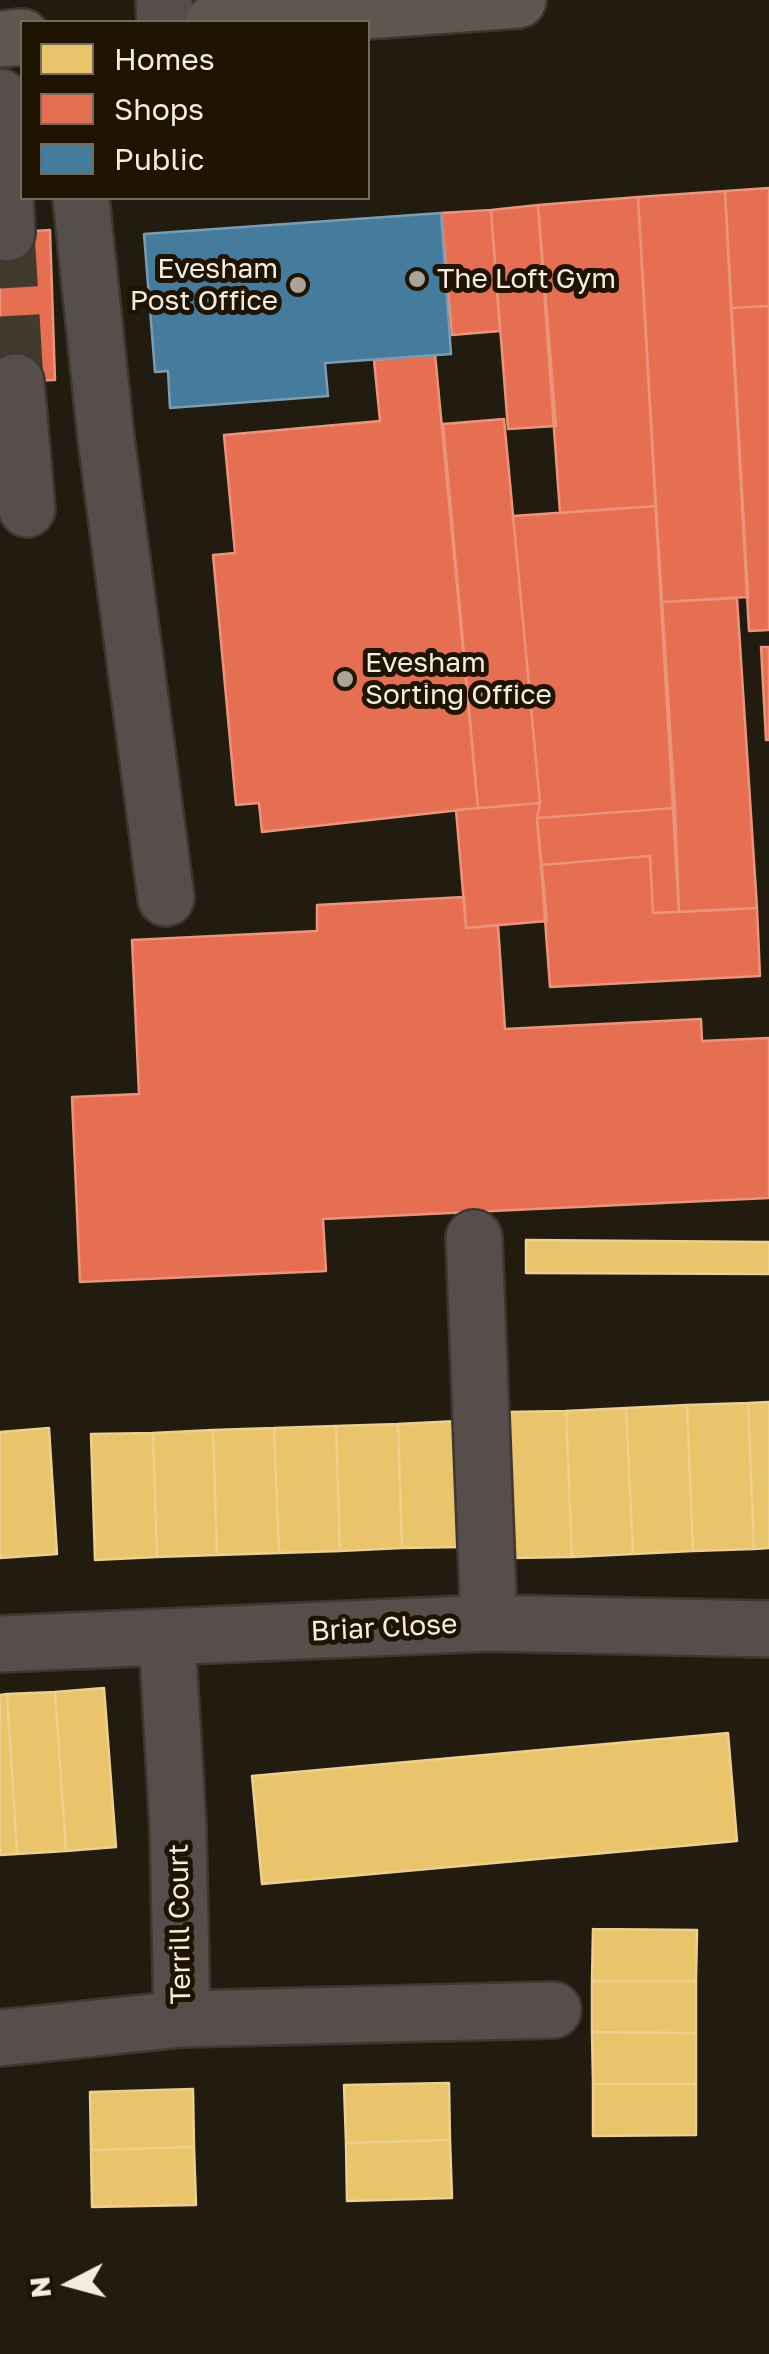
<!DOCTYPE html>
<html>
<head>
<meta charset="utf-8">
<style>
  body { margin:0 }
  #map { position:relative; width:769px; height:2354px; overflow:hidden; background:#221b10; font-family:"Golos Text",sans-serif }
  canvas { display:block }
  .legend { position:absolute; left:20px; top:20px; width:350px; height:180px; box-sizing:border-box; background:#1f1302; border:2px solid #756a5b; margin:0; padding:12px 18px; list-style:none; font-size:30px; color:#f5ece0 }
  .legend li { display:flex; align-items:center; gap:20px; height:50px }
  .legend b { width:50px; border:2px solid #756a5b }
  .north { position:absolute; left:20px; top:2234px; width:100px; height:100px; -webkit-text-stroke:8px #1f1302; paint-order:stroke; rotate:264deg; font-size:28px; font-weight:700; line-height:40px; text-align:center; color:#f5ece0 }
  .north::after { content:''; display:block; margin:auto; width:35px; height:45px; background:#f5ece0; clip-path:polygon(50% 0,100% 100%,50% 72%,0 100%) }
</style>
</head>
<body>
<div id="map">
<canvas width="769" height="2354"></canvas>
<ul class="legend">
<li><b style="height:28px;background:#e9c46a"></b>Homes</li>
<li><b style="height:28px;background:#e76f51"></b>Shops</li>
<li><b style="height:28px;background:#457b9d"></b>Public</li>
</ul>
<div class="north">N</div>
</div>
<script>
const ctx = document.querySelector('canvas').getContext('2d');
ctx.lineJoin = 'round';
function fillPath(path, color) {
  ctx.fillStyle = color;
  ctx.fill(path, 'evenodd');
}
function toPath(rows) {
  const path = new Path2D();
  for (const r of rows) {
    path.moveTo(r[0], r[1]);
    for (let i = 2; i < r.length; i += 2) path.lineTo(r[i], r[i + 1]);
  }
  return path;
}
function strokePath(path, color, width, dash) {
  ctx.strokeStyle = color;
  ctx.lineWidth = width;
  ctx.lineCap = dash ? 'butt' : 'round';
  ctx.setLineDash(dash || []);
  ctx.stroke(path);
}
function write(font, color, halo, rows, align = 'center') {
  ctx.font = font + ' "Golos Text",sans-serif';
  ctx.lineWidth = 10;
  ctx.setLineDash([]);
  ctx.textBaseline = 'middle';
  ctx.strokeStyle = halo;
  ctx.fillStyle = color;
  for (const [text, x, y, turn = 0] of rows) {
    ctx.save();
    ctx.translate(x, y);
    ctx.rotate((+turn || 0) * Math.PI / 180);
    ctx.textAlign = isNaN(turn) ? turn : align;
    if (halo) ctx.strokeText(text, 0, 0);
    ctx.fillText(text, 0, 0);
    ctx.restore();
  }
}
const homes = toPath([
  [526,1240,769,1242,769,1274,526,1273,526,1240],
  [769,1402,769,1548,754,1549,748,1403,769,1402],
  [748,1403,754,1549,693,1551,687,1405,748,1403],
  [687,1405,693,1551,633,1554,626,1408,687,1405],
  [626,1408,633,1554,572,1557,566,1411,626,1408],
  [566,1411,572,1557,512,1558,506,1412,566,1411],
  [458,1421,462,1547,402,1548,398,1424,458,1421],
  [398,1424,402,1548,340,1551,336,1426,398,1424],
  [336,1426,340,1551,279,1553,274,1428,336,1426],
  [49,1428,57,1554,0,1558,0,1432,49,1428],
  [274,1428,279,1553,217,1555,213,1430,274,1428],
  [213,1430,217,1555,157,1557,153,1433,213,1430],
  [153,1433,157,1557,95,1560,91,1434,153,1433],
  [104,1688,116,1847,66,1851,55,1692,104,1688],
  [55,1692,66,1851,17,1854,7,1694,55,1692],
  [7,1694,17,1854,0,1855,0,1695,7,1694],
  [728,1733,737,1841,262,1884,252,1776,728,1733],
  [593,1929,697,1930,696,1981,592,1981,593,1929],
  [592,1981,696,1981,696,2033,592,2032,592,1981],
  [592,2032,696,2033,696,2084,593,2084,592,2032],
  [449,2083,450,2140,346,2143,344,2085,449,2083],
  [593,2084,696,2084,696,2135,593,2136,593,2084],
  [193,2089,194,2147,91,2150,90,2092,193,2089],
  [450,2140,452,2198,347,2201,346,2143,450,2140],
  [194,2147,196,2205,92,2207,91,2150,194,2147]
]);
fillPath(homes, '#e9c46a');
strokePath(homes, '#edd08d', 2.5);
const shops = toPath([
  [769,188,769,306,731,308,725,191,769,188],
  [725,191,748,597,661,602,638,197,725,191],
  [638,197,656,506,560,513,538,205,638,197],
  [538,205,556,426,508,429,491,210,538,205],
  [491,210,500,331,452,335,441,213,491,210],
  [50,230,55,380,0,382,0,233,50,230],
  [769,306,769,630,749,631,731,308,769,306],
  [435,354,478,808,262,832,259,803,236,805,213,555,235,553,224,435,380,421,374,360,435,354],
  [504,419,540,803,478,808,443,424,504,419],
  [656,506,675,808,537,818,540,803,513,516,656,506],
  [737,598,757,908,679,912,661,602,737,598],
  [761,647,769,647,769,740,766,740,761,647],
  [540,803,537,818,547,921,466,928,456,810,540,803],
  [675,808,679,912,653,913,650,856,541,865,537,818,675,808],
  [650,856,653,913,757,908,760,976,550,987,541,865,650,856],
  [464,897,466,928,498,925,505,1029,701,1019,702,1041,769,1038,769,1198,323,1219,326,1271,80,1282,72,1097,139,1094,132,940,317,931,317,905,464,897]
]);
fillPath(shops, '#e76f51');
strokePath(shops, '#eb947c', 2.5);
const public = toPath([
  [441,213,451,354,325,363,328,396,170,408,168,371,155,372,144,234,441,213]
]);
fillPath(public, '#457b9d');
strokePath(public, '#7a9db1', 2.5);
strokePath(toPath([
  [7,233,16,382]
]), '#423a2f', 55, [55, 28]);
const minor = toPath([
  [164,0,165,22],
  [0,97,7,233],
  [81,198,106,438,166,898],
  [16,382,27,509],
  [474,1238,489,1623],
  [167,1639,178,1827,182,2019,553,2010],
  [0,1644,489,1623,769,1629],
  [0,2038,182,2019]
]);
const major = toPath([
  [214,22,518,0],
  [0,39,22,37]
]);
strokePath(minor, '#3e372f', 60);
strokePath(major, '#3e372f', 60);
strokePath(minor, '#564e4a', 55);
strokePath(major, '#615751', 55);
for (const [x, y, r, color] of [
  [417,279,10,"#aba397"],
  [298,285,10,"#aba397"],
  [345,679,10,"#aba397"]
]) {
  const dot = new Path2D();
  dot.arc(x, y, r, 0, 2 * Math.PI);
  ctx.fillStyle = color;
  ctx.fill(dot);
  strokePath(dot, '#1f1302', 4);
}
write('28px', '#f5ece0', '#1f1302', [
  ["Evesham",278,269,"right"],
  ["Post Office",278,301,"right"],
  ["The Loft Gym",437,279],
  ["Evesham",365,663],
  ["Sorting Office",365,695]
], 'left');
write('28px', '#f5ece0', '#1f1302', [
  ["Briar Close",384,1628,-3],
  ["Terrill Court",180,1924,-91]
]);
</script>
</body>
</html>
